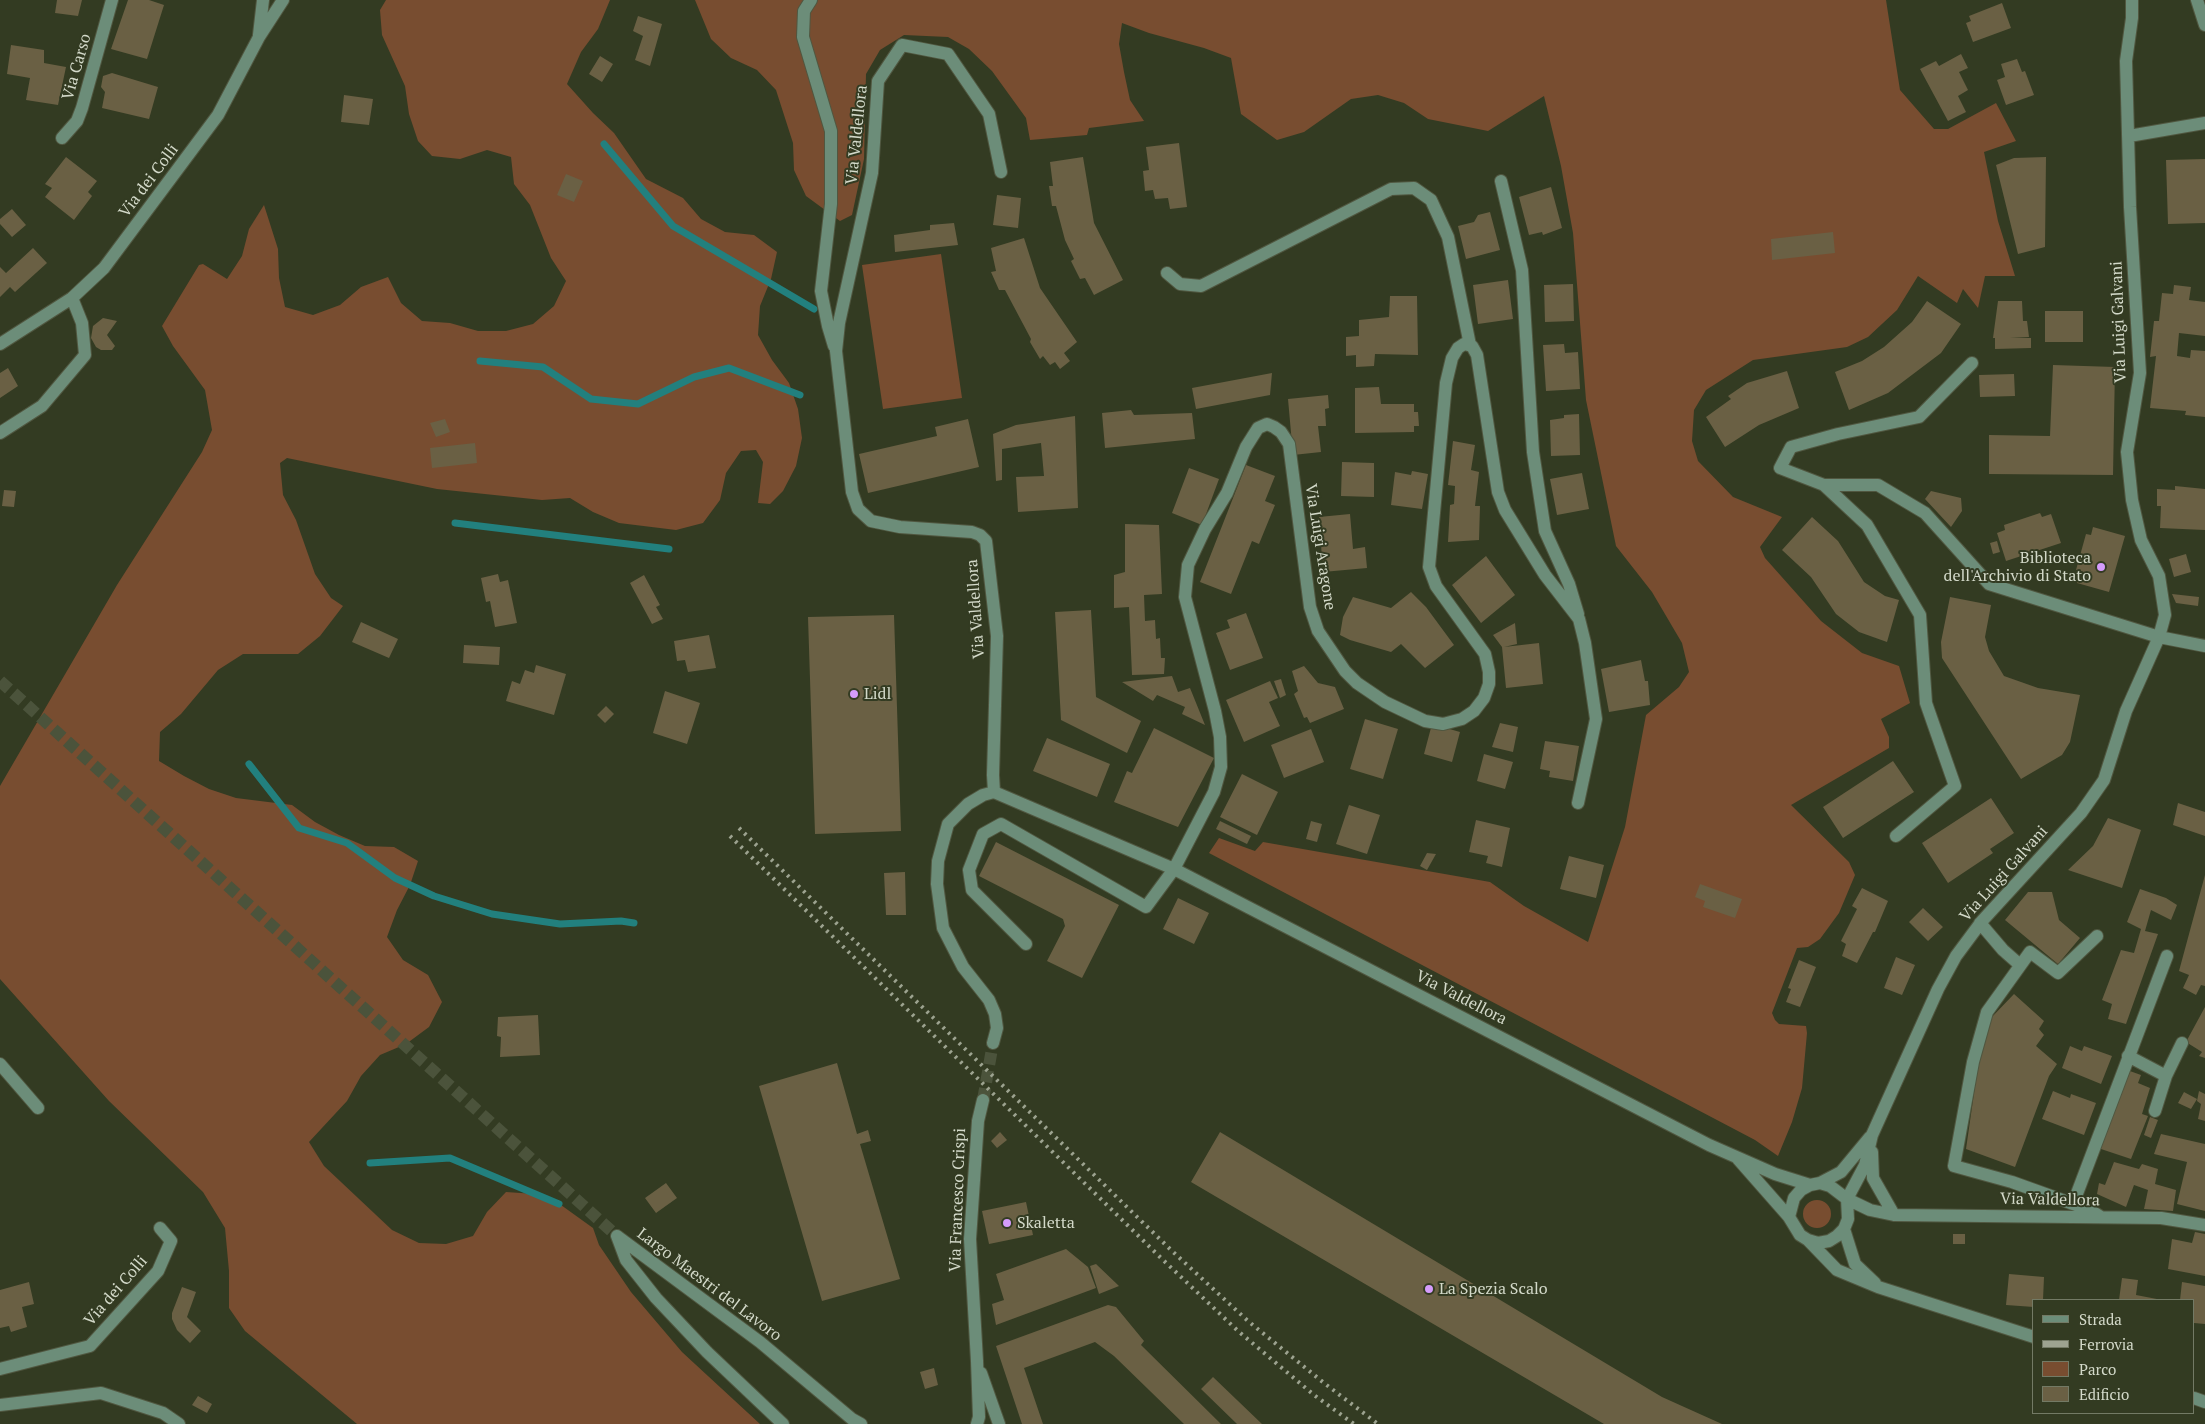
<!DOCTYPE html>
<html>
<head>
<meta charset="utf-8">
<style>
  body { margin:0 }
  #map { position:relative; width:2205px; height:1424px; overflow:hidden; background:#333b22; font-family:"PT Serif",serif }
  canvas { display:block }
  .legend { position:absolute; left:2032px; top:1299px; width:162px; height:115px; box-sizing:border-box; background:#333b22; border:1px solid #737a65; margin:0; padding:6px 9px; list-style:none; font-size:15px; color:#d3d9c9 }
  .legend li { display:flex; align-items:center; gap:10px; height:25px }
  .legend b { width:25px; border:1px solid #737a65 }
</style>
</head>
<body>
<div id="map">
<canvas width="2205" height="1424"></canvas>
<ul class="legend">
<li><b style="height:6px;background:#6c8d79"></b>Strada</li>
<li><b style="height:6px;background:#9da390"></b>Ferrovia</li>
<li><b style="height:14px;background:#784d30"></b>Parco</li>
<li><b style="height:14px;background:#6a6044"></b>Edificio</li>
</ul>
</div>
<script>
const ctx = document.querySelector('canvas').getContext('2d');
ctx.lineJoin = 'round';
function fillPath(path, color) {
  ctx.fillStyle = color;
  ctx.fill(path, 'evenodd');
}
function toPath(rows) {
  const path = new Path2D();
  for (const r of rows) {
    if (r.length === 3) {
      path.moveTo(r[0] + r[2], r[1]);
      path.arc(r[0], r[1], r[2], 0, 2 * Math.PI);
      continue;
    }
    path.moveTo(r[0], r[1]);
    for (let i = 2; i < r.length; i += 2) path.lineTo(r[i], r[i + 1]);
  }
  return path;
}
function strokePath(path, color, width, dash) {
  ctx.strokeStyle = color;
  ctx.lineWidth = width;
  ctx.lineCap = dash ? 'butt' : 'round';
  ctx.setLineDash(dash || []);
  ctx.stroke(path);
}
function write(font, color, halo, rows, align = 'center') {
  ctx.font = font + ' "PT Serif",serif';
  ctx.lineWidth = 4;
  ctx.setLineDash([]);
  ctx.textBaseline = 'middle';
  ctx.strokeStyle = halo;
  ctx.fillStyle = color;
  for (const [text, x, y, turn = 0] of rows) {
    ctx.save();
    ctx.translate(x, y);
    ctx.rotate((+turn || 0) * Math.PI / 180);
    ctx.textAlign = isNaN(turn) ? turn : align;
    if (halo) ctx.strokeText(text, 0, 0);
    ctx.fillText(text, 0, 0);
    ctx.restore();
  }
}
fillPath(toPath([
  [386,0,610,0,598,29,581,52,567,84,593,113,614,133,646,179,683,198,701,219,725,232,754,235,777,252,771,279,760,306,758,335,772,360,789,383,798,409,802,438,796,466,783,491,770,504,758,503,763,462,756,450,741,451,726,473,720,500,703,523,676,530,619,523,593,512,570,498,542,500,437,489,287,458,280,463,283,495,296,520,315,574,331,598,343,606,320,636,298,654,243,654,218,670,181,714,160,732,159,761,184,776,209,789,236,798,292,805,315,822,339,835,365,846,394,847,418,861,410,885,397,910,387,937,403,960,428,975,442,1002,429,1027,406,1044,380,1055,361,1076,347,1101,309,1142,324,1166,392,1230,419,1243,446,1244,473,1236,487,1212,506,1192,535,1194,561,1205,593,1228,599,1245,631,1292,682,1352,760,1424,357,1424,245,1331,229,1308,229,1271,225,1228,203,1192,109,1101,0,979,0,786,117,585,202,452,212,430,205,390,173,346,162,326,199,265,203,264,227,279,242,256,249,229,264,205,278,249,279,278,285,307,313,315,340,305,361,287,388,277,401,303,422,321,450,323,478,331,506,331,533,324,554,306,566,281,551,258,530,205,514,184,511,157,487,150,460,159,432,156,418,141,409,114,405,86,382,35,380,10],
  [695,0,1886,0,1900,90,1934,129,1948,129,1996,103,2016,141,1984,152,1998,221,2015,276,1985,276,1978,308,1963,289,1957,303,1918,276,1897,310,1868,337,1847,347,1753,360,1706,390,1694,410,1692,441,1698,461,1733,497,1782,517,1760,547,1765,558,1821,621,1862,653,1899,666,1910,703,1881,719,1889,737,1889,748,1791,805,1849,862,1855,875,1839,913,1820,939,1808,947,1797,948,1772,1013,1775,1020,1779,1024,1806,1026,1807,1033,1802,1088,1792,1122,1778,1156,1755,1140,1209,853,1219,838,1255,851,1263,842,1490,882,1524,906,1588,942,1625,827,1646,715,1679,687,1689,672,1682,643,1652,592,1616,546,1586,400,1573,233,1561,166,1544,96,1488,131,1428,119,1404,103,1378,95,1351,99,1304,132,1277,140,1241,114,1231,58,1204,48,1149,33,1122,23,1119,44,1124,72,1130,100,1144,121,1089,128,1087,135,1030,140,1026,118,992,71,969,49,948,37,904,35,880,50,866,74,864,159,852,215,840,221,806,196,794,170,793,143,776,90,757,70,731,58,711,39],
  [941,254,962,398,883,409,862,265],
  [1817,1214,14]
]), '#784d30');
strokePath(toPath([
  [604,144,673,226,814,309],
  [480,361,543,367,591,399,638,404,694,377,729,368,800,395],
  [455,523,669,549],
  [249,764,299,828,347,843,395,878,434,896,492,914,560,924,621,921,634,923],
  [370,1163,450,1158,559,1204]
]), '#22807e', 7);
fillPath(toPath([
  [57,0,82,0,78,16,55,13],
  [128,0,149,0,164,5,147,59,111,49],
  [2002,3,2011,28,1973,42,1966,23,1971,21,1969,16],
  [638,16,662,24,650,66,635,60,643,36,633,31],
  [11,45,44,50,44,63,66,67,58,105,26,100,30,78,7,74],
  [1961,54,1968,68,1959,72,1968,90,1958,96,1966,112,1948,121,1920,69,1936,61,1939,66],
  [600,56,613,64,602,82,589,74],
  [2017,59,2022,72,2025,71,2034,95,2006,105,1997,80,2005,77,2001,64],
  [112,73,158,87,149,119,102,108,105,92,101,87,103,76],
  [344,95,373,99,369,125,341,122],
  [1179,143,1187,207,1170,209,1168,198,1155,199,1153,190,1145,191,1143,171,1149,170,1146,147],
  [66,157,97,181,88,192,92,196,74,220,45,197,52,188,45,184],
  [1083,157,1094,223,1123,280,1094,295,1085,278,1080,279,1071,261,1074,259,1065,240,1056,206,1052,206,1049,186,1053,186,1050,162],
  [2046,157,2045,247,2018,254,1996,165,2014,158],
  [2205,159,2205,223,2168,224,2166,160],
  [566,174,583,181,574,202,557,195],
  [1551,187,1562,228,1543,235,1542,232,1529,235,1519,197],
  [997,195,1021,198,1018,228,993,225],
  [12,209,26,225,12,237,0,224,0,219],
  [1490,212,1500,250,1466,259,1458,226,1474,222,1478,215],
  [954,223,958,245,895,252,894,235,930,230,930,225],
  [1833,232,1835,253,1772,260,1771,239],
  [1024,238,1040,288,1077,342,1064,353,1070,361,1060,369,1055,362,1050,365,1043,356,1040,359,1030,342,1031,339,1005,290,999,290,991,272,996,271,991,248],
  [33,248,47,263,15,292,10,287,0,297,0,267,6,273],
  [1508,280,1513,319,1478,324,1473,285],
  [1573,284,1574,321,1545,322,1544,285],
  [2174,285,2191,287,2189,300,2205,302,2205,336,2179,333,2177,356,2190,358,2191,350,2205,351,2205,417,2185,415,2186,411,2150,408,2156,356,2150,357,2154,321,2159,321,2162,293,2173,294],
  [1390,296,1417,296,1418,355,1375,354,1374,366,1356,367,1356,355,1346,356,1346,337,1359,336,1359,320,1389,317],
  [1927,301,1961,324,1941,353,1888,393,1849,410,1835,372,1862,361,1884,347,1912,322],
  [1998,301,2022,301,2023,321,2027,321,2029,337,2010,338,2031,338,2031,348,1995,349,1995,338,1993,338],
  [2045,311,2083,311,2083,342,2045,342],
  [103,318,117,321,107,335,115,346,112,350,101,350,96,347,91,338,93,326],
  [1564,344,1565,353,1578,352,1580,389,1546,391,1543,345],
  [2053,365,2115,367,2113,475,1989,474,1989,435,2050,436],
  [8,368,18,386,0,398,0,373],
  [1787,371,1799,408,1759,425,1725,447,1706,417,1731,399,1728,396,1747,383],
  [1272,373,1270,395,1196,409,1192,388],
  [2014,374,2015,396,1980,397,1979,375],
  [1379,387,1381,404,1414,404,1414,412,1418,412,1419,426,1414,426,1414,432,1355,433,1355,388],
  [1328,395,1329,408,1325,409,1326,426,1318,426,1321,452,1293,455,1288,399],
  [1131,410,1134,415,1192,413,1195,439,1105,448,1102,413],
  [1579,414,1580,455,1551,456,1550,420,1564,418,1564,415],
  [1075,416,1078,508,1018,512,1016,477,1044,476,1041,443,1002,449,1002,480,996,481,993,434,1016,425],
  [445,419,450,432,436,437,430,423],
  [968,419,979,467,868,493,859,454,937,436,935,427],
  [1453,441,1475,445,1471,470,1479,472,1475,506,1480,506,1479,540,1448,542,1450,505,1454,504,1455,486,1448,485],
  [475,443,477,463,432,468,430,448],
  [1342,462,1374,463,1374,497,1341,496],
  [1246,465,1275,476,1265,501,1275,505,1259,544,1252,541,1231,594,1200,582],
  [1189,468,1219,479,1202,525,1172,513],
  [1412,471,1428,474,1422,509,1391,505,1395,472,1411,475],
  [1582,473,1589,509,1557,515,1550,479],
  [2175,486,2205,489,2205,530,2160,528,2161,506,2157,506,2157,489,2175,490],
  [4,490,16,491,14,507,2,506],
  [1931,491,1961,498,1962,511,1951,527,1925,499],
  [2040,513,2042,517,2051,514,2061,543,2006,561,1997,533,2005,530,2004,525],
  [1350,514,1353,549,1365,547,1367,568,1323,572,1319,517],
  [1812,517,1838,541,1864,582,1885,596,1899,600,1887,642,1859,632,1836,614,1811,577,1782,550],
  [1125,524,1159,525,1162,594,1144,595,1145,621,1155,620,1156,639,1160,638,1161,658,1165,658,1164,674,1132,675,1129,607,1114,608,1114,575,1125,572],
  [2093,527,2125,536,2109,592,2077,583,2081,571,2076,570,2086,534,2091,535],
  [1997,541,2000,552,1993,554,1990,543],
  [2186,554,2191,572,2174,577,2169,559],
  [1486,556,1515,595,1481,623,1452,585],
  [498,574,500,582,508,580,517,623,495,627,490,601,486,602,481,578],
  [644,575,660,605,656,607,663,619,652,624,630,583],
  [1411,592,1426,607,1454,645,1425,668,1401,644,1391,652,1350,640,1340,635,1343,617,1353,597,1391,608],
  [2172,594,2199,597,2198,606,2176,603],
  [1950,597,1991,605,1985,637,1989,651,2004,676,2038,688,2080,695,2070,742,2062,755,2021,779,1942,658,1941,642],
  [1091,610,1096,697,1141,721,1127,753,1061,720,1055,612],
  [1246,613,1263,658,1230,670,1216,633,1230,628,1227,620],
  [894,615,901,831,815,834,808,617],
  [361,622,398,639,389,658,352,642],
  [1515,623,1517,644,1504,647,1539,643,1543,684,1506,688,1502,647,1493,635],
  [709,635,716,668,688,672,685,660,677,661,674,641],
  [464,645,500,647,499,665,463,663],
  [1641,660,1645,681,1648,681,1650,705,1609,712,1601,669],
  [536,665,566,674,554,715,506,701,512,681,520,684,525,670,534,673],
  [1304,666,1318,683,1335,687,1344,709,1310,723,1307,717,1304,718,1294,694,1298,691,1292,671],
  [1172,676,1178,692,1190,688,1205,725,1182,714,1185,707,1157,695,1153,701,1122,682],
  [1281,679,1286,695,1280,698,1274,681],
  [1270,681,1278,698,1269,702,1280,726,1244,742,1226,700],
  [665,691,700,703,687,744,653,733],
  [606,706,614,714,605,723,597,715],
  [1365,719,1398,729,1383,779,1350,769],
  [1500,723,1518,727,1513,752,1492,747],
  [1432,724,1460,732,1452,762,1424,754],
  [1154,728,1214,758,1178,827,1114,802,1127,771,1132,773],
  [1311,729,1324,762,1284,778,1271,745],
  [1047,738,1110,764,1097,797,1033,771],
  [1545,741,1579,746,1573,781,1549,777,1550,771,1540,769],
  [1484,754,1513,762,1505,789,1477,781],
  [1893,761,1914,792,1843,838,1823,807],
  [1242,774,1278,792,1257,835,1220,817],
  [1991,798,2014,833,1990,849,1993,853,1948,883,1922,843],
  [2178,803,2205,812,2205,836,2173,825],
  [1349,805,1380,815,1367,854,1336,844],
  [2108,818,2141,830,2122,888,2068,870,2093,846],
  [1476,820,1510,828,1502,867,1486,863,1488,856,1469,852],
  [1220,821,1251,836,1247,844,1216,829],
  [1311,821,1322,824,1317,842,1306,839],
  [996,842,1119,905,1082,978,1047,961,1065,926,1063,919,979,876],
  [1427,853,1436,854,1427,870,1420,866],
  [1569,856,1604,865,1596,898,1560,889],
  [905,872,906,915,886,915,884,873],
  [2205,875,2205,986,2201,985,2196,995,2183,988,2189,975,2179,971],
  [1700,884,1742,899,1735,918,1703,907,1705,901,1695,897],
  [1862,888,1888,901,1875,932,1873,932,1857,963,1842,956,1846,944,1841,941,1857,909,1852,906],
  [2140,889,2166,898,2177,905,2171,920,2151,910,2145,931,2158,934,2126,1024,2108,1019,2112,1004,2102,1000,2121,950,2134,953,2141,929,2127,922],
  [2028,892,2052,892,2059,920,2080,938,2058,964,2005,920],
  [1178,898,1209,913,1194,944,1163,929],
  [1923,908,1943,927,1928,941,1909,922],
  [1896,957,1915,965,1902,995,1884,988],
  [1799,960,1816,967,1800,1007,1786,1002,1791,989,1788,988],
  [2014,994,2044,1021,2039,1029,2044,1035,2036,1046,2057,1064,2049,1076,2015,1167,1966,1149,1980,1051,1989,1020],
  [2205,1007,2205,1058,2199,1056,2202,1052,2186,1042],
  [538,1015,540,1055,500,1057,501,1037,497,1036,498,1017],
  [2070,1046,2082,1051,2084,1046,2112,1056,2101,1084,2062,1068],
  [837,1063,857,1134,868,1130,871,1141,860,1144,900,1279,822,1301,759,1086],
  [2127,1070,2141,1075,2138,1083,2150,1088,2142,1114,2148,1116,2131,1159,2098,1148],
  [2053,1091,2070,1098,2071,1094,2096,1103,2084,1135,2042,1119],
  [2199,1091,2205,1094,2205,1121,2198,1119,2201,1104,2197,1101],
  [2184,1092,2197,1099,2191,1109,2178,1103],
  [2150,1117,2158,1120,2151,1138,2144,1135],
  [1000,1132,1007,1140,997,1148,991,1141],
  [1220,1132,1662,1397,1722,1424,1604,1424,1191,1182],
  [2161,1134,2205,1144,2205,1211,2177,1204,2187,1162,2154,1154],
  [2114,1162,2139,1169,2142,1164,2158,1169,2155,1184,2176,1190,2173,1211,2144,1209,2148,1190,2134,1185,2126,1207,2097,1194,2099,1183,2105,1185],
  [666,1183,677,1198,656,1213,645,1198],
  [1026,1202,1033,1235,989,1244,982,1211],
  [2195,1232,2205,1234,2205,1276,2168,1269,2172,1239,2192,1243],
  [1953,1234,1965,1234,1965,1244,1953,1244],
  [1066,1249,1088,1267,1096,1288,996,1325,992,1304,1004,1300,996,1274],
  [1096,1264,1119,1286,1099,1294,1090,1266],
  [2009,1274,2044,1277,2043,1300,2034,1300,2034,1307,2006,1305],
  [2122,1278,2138,1280,2136,1295,2162,1300,2119,1300],
  [29,1282,34,1304,22,1307,27,1327,11,1332,9,1326,0,1328,0,1290],
  [2182,1282,2205,1286,2205,1324,2194,1323,2194,1300,2180,1300],
  [182,1287,196,1292,187,1317,201,1331,190,1343,177,1330,172,1319,172,1313],
  [1108,1305,1116,1307,1144,1341,1141,1345,1221,1424,1184,1424,1114,1356,1095,1342,1024,1368,1043,1424,1022,1424,996,1346],
  [934,1368,938,1385,925,1389,920,1372],
  [1213,1377,1262,1424,1237,1424,1201,1389],
  [198,1396,212,1404,207,1413,192,1405]
]), '#6a6044');
strokePath(toPath([
  [0,681,617,1236],
  [983,1100,993,1043]
]), '#4b533b', 12, [12, 6]);
const minor = toPath([
  [811,0,804,11,803,37,831,131,831,204,821,291,828,326,834,346],
  [2197,0,2205,25],
  [259,35,263,0],
  [2129,136,2205,123],
  [62,138,77,121,82,108,112,0],
  [1501,181,1522,270,1533,452,1545,531,1569,584,1578,614],
  [1167,273,1180,284,1201,286,1391,189,1414,188,1431,200,1448,237,1470,345],
  [0,344,72,298,104,268,218,115,259,37,283,0],
  [1972,363,1919,417,1838,434,1791,447,1780,468,1824,485,1878,485,1925,513,1989,584,2159,637,2205,646],
  [0,433,42,406,85,355,82,323,72,298],
  [1824,485,1867,525,1920,615,1926,703,1955,786,1896,836],
  [994,792,993,775,997,636,986,541,980,535,972,532,900,527,871,521,858,509,852,492,836,351,839,323,872,173,878,81,902,45,948,54,989,114,1001,172],
  [1980,923,2003,950,2020,965],
  [2097,936,2058,973,2030,952,1987,1012,1973,1062,1954,1166,2012,1182,2090,1210,2101,1217],
  [1026,944,972,890,969,870,983,834,1001,824,1146,907,1174,869,1214,792,1221,767,1220,737,1215,711,1185,597,1188,565,1205,529,1227,493,1246,447,1258,428,1267,424,1274,427,1281,432,1289,444,1310,607,1318,631,1345,671,1357,683,1385,702,1425,721,1443,724,1462,719,1474,711,1484,698,1489,684,1489,672,1485,654,1436,586,1429,567,1446,383,1452,358,1458,348,1464,344,1472,346,1477,355,1498,492,1505,510,1545,575,1579,619,1585,643,1596,719,1578,803],
  [993,1043,997,1028,995,1014,989,1000,963,967,943,928,937,884,938,861,948,824,968,804,983,795,994,792,1174,869,1709,1145,1775,1174,1810,1185],
  [2128,1056,2166,1076,2182,1043],
  [0,1064,38,1108],
  [2155,1111,2166,1076],
  [1872,1152,1873,1178,1894,1215],
  [1738,1159,1789,1217,1800,1235,1808,1240,1837,1270,1878,1287,2034,1337],
  [1820,1183,1841,1172,1870,1137],
  [1847,1199,1865,1165,1872,1135,1938,989,1956,956,1982,921,2081,813,2104,780,2126,711,2159,637,2165,615,2159,576,2141,540,2132,500,2127,452,2140,373,2130,207,2126,61,2132,18,2132,0],
  [2073,1204,2167,956],
  [1789,1217,1794,1198,1801,1190,1810,1185,1820,1183,1830,1186,1847,1199,1870,1210,1894,1215,2161,1218,2205,1225],
  [1844,1229,1855,1264,1875,1283],
  [617,1236,760,1342,852,1419,861,1424],
  [617,1236,626,1260,656,1298,707,1352,783,1424],
  [1808,1240,1818,1243,1829,1241,1837,1236,1844,1229,1848,1219,1847,1199],
  [0,1369,90,1346,158,1271,171,1241,160,1228],
  [981,1373,999,1424],
  [2194,1398,2205,1402],
  [0,1405,101,1393,163,1413,179,1424],
  [977,1424,979,1417,977,1361,970,1239,978,1121,983,1100]
]);
strokePath(minor, '#505740', 14);
strokePath(minor, '#6c8d79', 12);
strokePath(toPath([
  [739,828,1171,1250,1248,1321,1324,1383,1378,1424],
  [730,836,1161,1258,1238,1331,1314,1395,1354,1424]
]), '#9da390', 4, [2.5, 5]);
for (const [x, y, r, color] of [
  [2101,567,5,"#d59cfb"],
  [854,694,5,"#d59cfb"],
  [1007,1223,5,"#d59cfb"],
  [1429,1289,5,"#d59cfb"]
]) {
  const dot = new Path2D();
  dot.arc(x, y, r, 0, 2 * Math.PI);
  ctx.fillStyle = color;
  ctx.fill(dot);
  strokePath(dot, '#333b22', 2);
}
write('16px', '#d3d9c9', '#333b22', [
  ["Via Carso",77,67,-74],
  ["Via Valdellora",857,135,-84],
  ["Via dei Colli",149,181,-53],
  ["Via Luigi Galvani",2119,322,-92],
  ["Via Luigi Aragone",1320,547,81],
  ["Via Valdellora",976,609,-94],
  ["Via Luigi Galvani",2004,874,-48],
  ["Via Valdellora",1461,998,27],
  ["Via Francesco Crispi",958,1200,-88],
  ["Via Valdellora",2050,1200,1],
  ["Largo Maestri del Lavoro",709,1285,37],
  ["Via dei Colli",116,1291,-49]
]);
write('16px', '#d3d9c9', '#333b22', [
  ["Biblioteca",2091,558,"right"],
  ["dell'Archivio di Stato",2091,576,"right"],
  ["Lidl",864,694],
  ["Skaletta",1017,1223],
  ["La Spezia Scalo",1439,1289]
], 'left');
</script>
</body>
</html>
